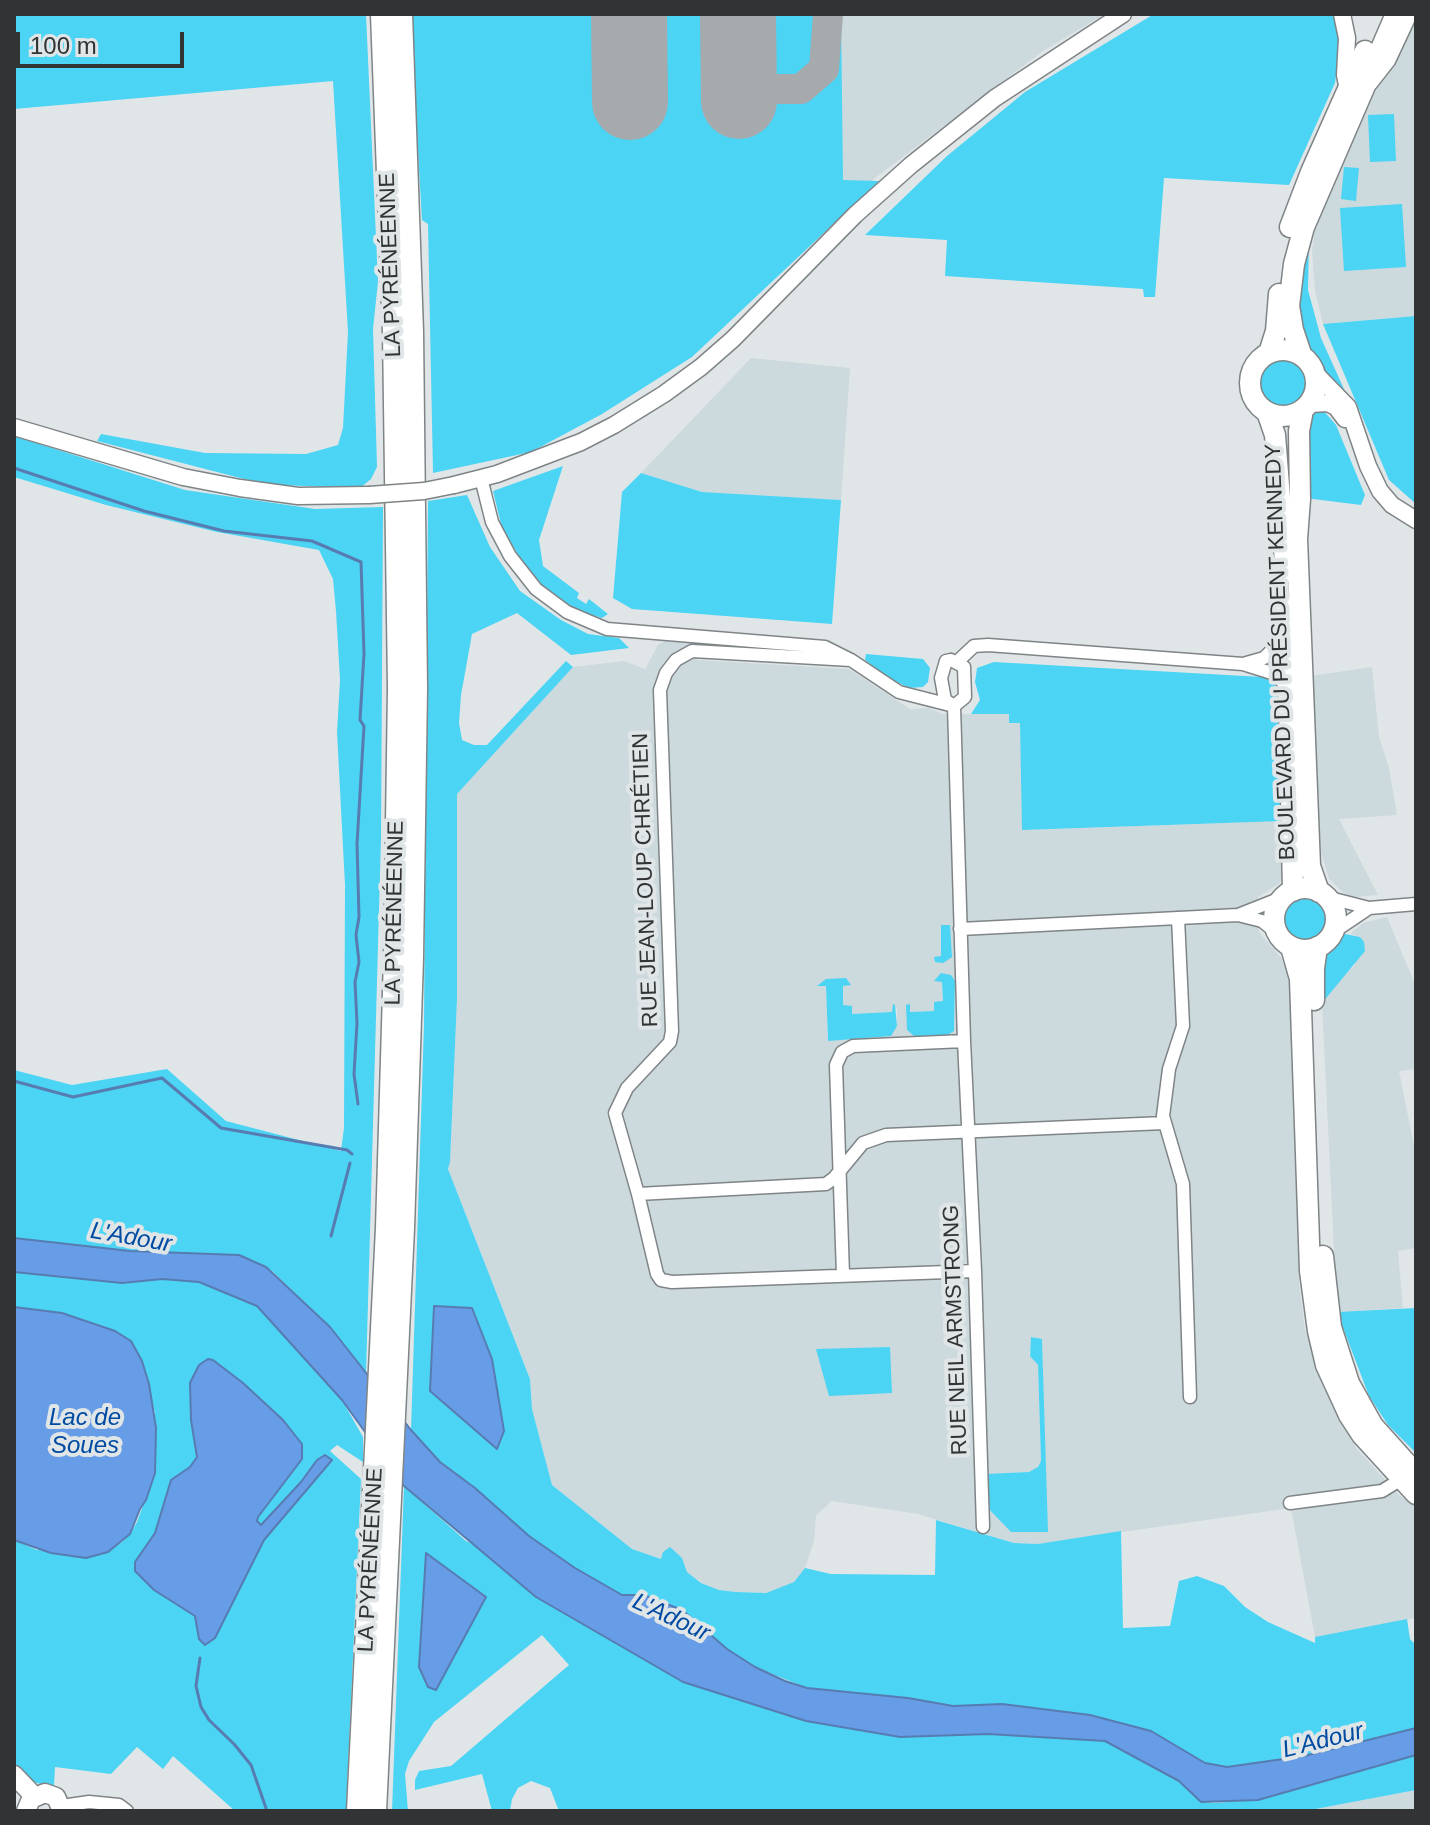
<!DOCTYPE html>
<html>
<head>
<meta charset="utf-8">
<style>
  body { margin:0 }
  #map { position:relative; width:1430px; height:1825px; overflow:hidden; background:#e0e6e7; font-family:Helvetica,sans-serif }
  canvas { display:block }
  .frame { position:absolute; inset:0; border:16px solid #313334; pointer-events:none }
  .scale { position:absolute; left:16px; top:32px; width:168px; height:36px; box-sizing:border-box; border:4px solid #313334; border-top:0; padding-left:10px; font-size:24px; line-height:28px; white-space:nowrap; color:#313334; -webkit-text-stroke:6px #e0e6e7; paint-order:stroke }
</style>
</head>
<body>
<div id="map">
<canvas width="1430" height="1825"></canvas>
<div class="frame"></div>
<div class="scale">100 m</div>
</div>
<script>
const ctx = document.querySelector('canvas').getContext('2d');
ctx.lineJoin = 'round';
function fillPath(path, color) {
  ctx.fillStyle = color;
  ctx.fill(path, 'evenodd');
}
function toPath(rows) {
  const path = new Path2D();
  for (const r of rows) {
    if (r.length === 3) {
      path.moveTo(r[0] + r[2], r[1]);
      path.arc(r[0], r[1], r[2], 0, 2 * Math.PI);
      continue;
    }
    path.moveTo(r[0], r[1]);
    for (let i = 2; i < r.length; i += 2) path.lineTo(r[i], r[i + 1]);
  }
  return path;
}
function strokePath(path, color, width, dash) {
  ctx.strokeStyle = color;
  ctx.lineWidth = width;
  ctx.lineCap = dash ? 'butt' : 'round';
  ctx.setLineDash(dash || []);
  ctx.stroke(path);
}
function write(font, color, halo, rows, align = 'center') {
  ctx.font = font + ' Helvetica,sans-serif';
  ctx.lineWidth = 8;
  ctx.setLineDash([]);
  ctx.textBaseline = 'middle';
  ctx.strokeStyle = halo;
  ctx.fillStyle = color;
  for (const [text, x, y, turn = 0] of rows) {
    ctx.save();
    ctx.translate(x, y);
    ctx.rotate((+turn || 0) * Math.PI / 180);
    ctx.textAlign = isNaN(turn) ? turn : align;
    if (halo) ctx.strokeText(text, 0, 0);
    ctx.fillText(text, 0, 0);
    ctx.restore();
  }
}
fillPath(toPath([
  [462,14,1105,14,1043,51,875,178,720,318],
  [1406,14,1416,14,1416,316,1323,324,1315,291,1312,252,1315,230],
  [751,358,850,368,841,500,702,492,641,473],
  [666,640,697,642,697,660,849,669,910,709,929,708,942,714,1009,714,1020,722,1023,830,1283,821,1284,869,1280,883,1258,897,1259,932,1282,959,1289,976,1299,1283,1305,1330,1331,1403,1357,1449,1399,1495,1416,1506,1416,1618,1315,1637,1291,1508,1038,1544,1014,1543,918,1514,832,1501,816,1515,814,1541,805,1568,794,1582,766,1593,736,1592,719,1590,702,1583,687,1572,682,1558,661,1559,632,1549,552,1485,532,1409,530,1378,448,1169,450,1162,457,999,457,794,573,667,624,661,645,669,658,645],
  [942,981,955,981,954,1031,914,1036,907,1030,909,1005,910,1012,934,1011,943,1002],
  [843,985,843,1006,852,1014,893,1012,897,1007,897,1026,828,1041,826,986],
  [1032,1337,1042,1339,1047,1532,986,1474,1029,1472,1038,1467,1041,1461,1038,1365,1029,1354],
  [1372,667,1379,737,1389,768,1397,815,1339,819,1378,895,1356,897,1345,894,1329,879,1321,852,1310,676],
  [1387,917,1416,987,1416,1069,1399,1071,1416,1156,1416,1248,1398,1251,1403,1308,1337,1312,1322,1003,1334,984,1354,966,1360,937,1350,934,1363,923],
  [1416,1790,1416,1811,1305,1811,1306,1811]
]), '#ccd9dd');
fillPath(toPath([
  [14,14,366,14,378,282,373,329,377,467,371,479,360,488,277,485,244,479,97,441,101,434,205,453,306,454,338,445,343,428,348,332,333,81,14,109],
  [410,14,841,14,843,180,879,181,692,357,602,414,531,452,433,473,428,224,422,220],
  [1154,14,1333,14,1341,41,1335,83,1289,185,1164,178,1155,297,1144,297,1143,289,945,276,947,240,865,235,947,156,1025,92],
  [1394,114,1396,161,1370,162,1368,115],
  [1344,167,1359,168,1356,201,1341,199],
  [1402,204,1406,267,1344,271,1340,208],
  [1309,240,1308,290,1321,338,1348,398,1325,374,1320,363,1302,343,1295,306],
  [1416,316,1416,504,1389,480,1323,324],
  [1282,383,23],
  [1322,409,1336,425,1365,495,1361,505,1305,498,1309,417],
  [14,436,185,490,315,509,383,507,381,838,366,1375,330,1327,272,1271,239,1255,130,1251,14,1238,14,1070,72,1085,167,1069,226,1121,341,1151,344,1128,345,885,337,732,340,680,336,611,333,579,319,550,217,532,106,505,14,477],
  [563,466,539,540,543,566,579,593,577,598,586,604,589,599,608,614,602,618,576,610,541,584,522,561,502,528,493,491],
  [641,473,702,492,841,500,832,624,632,609,613,598,622,492],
  [467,495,490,547,520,591,561,620,588,634,619,638,629,648,571,655,517,613,472,634,461,695,459,723,462,740,474,745,487,745,566,661,573,667,457,794,457,999,450,1162,448,1169,530,1379,532,1409,552,1485,632,1549,661,1559,663,1552,670,1547,682,1558,687,1572,701,1583,719,1590,736,1592,766,1593,794,1582,805,1568,831,1574,935,1575,936,1520,1014,1543,1038,1544,1121,1531,1123,1628,1170,1626,1179,1581,1197,1576,1224,1586,1245,1607,1268,1622,1315,1643,1315,1637,1407,1619,1410,1639,1416,1645,1414,1729,1304,1756,1227,1767,1205,1763,1150,1731,1090,1715,1002,1704,953,1706,908,1698,807,1688,755,1667,727,1649,682,1610,644,1595,622,1595,575,1568,529,1536,475,1488,441,1462,411,1430,424,1025,428,501],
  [866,654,923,659,930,668,928,682,923,687,909,688,889,678,865,660],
  [994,662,1263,677,1274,683,1280,695,1283,821,1022,830,1020,723,1009,723,1009,714,971,714,980,700,975,682,977,668],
  [1305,920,23],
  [941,925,950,925,952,957,943,963,935,962,934,957,941,956],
  [1345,934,1360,937,1364,942,1365,951,1322,1003,1322,964,1338,938],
  [941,973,951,975,955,981,954,1031,946,1036,914,1036,907,1030,906,1005,910,1004,910,1012,934,1011,934,1002,943,1001,942,982,934,981],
  [846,978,851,985,843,986,843,1005,852,1006,852,1014,892,1012,893,1004,895,1005,897,1026,891,1036,828,1041,826,986,817,986,826,979],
  [14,1272,122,1283,162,1279,199,1282,227,1293,257,1306,342,1400,363,1437,363,1462,337,1445,330,1451,361,1479,346,1811,235,1811,173,1756,163,1769,137,1747,111,1774,55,1767,54,1786,36,1783,14,1766,14,1540,37,1550,108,1552,122,1542,130,1534,137,1522,155,1473,155,1413,142,1361,131,1341,115,1331,62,1313,14,1307],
  [212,1360,264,1402,302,1444,302,1459,258,1517,257,1521,261,1525,301,1482,317,1460,332,1460,264,1540,215,1638,190,1610,135,1562,155,1533,171,1480,190,1467,197,1457,191,1420,190,1383],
  [1416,1308,1416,1453,1388,1425,1369,1396,1337,1312],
  [1031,1337,1042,1339,1048,1532,1011,1532,986,1506,985,1474,1029,1472,1038,1467,1041,1461,1038,1365,1030,1356],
  [890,1347,892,1393,829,1396,816,1349],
  [404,1486,466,1541,900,1737,988,1734,1105,1741,1179,1781,1201,1802,1214,1803,1258,1800,1416,1755,1416,1790,1305,1811,559,1811,550,1788,531,1781,518,1788,512,1799,510,1811,492,1811,482,1774,415,1790,415,1780,419,1771,451,1766,569,1665,542,1635,434,1722,409,1761,405,1774,408,1811,392,1811]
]), '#4bd4f4');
const water = toPath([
  [14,1238,130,1251,239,1255,266,1267,330,1327,411,1430,440,1462,475,1488,529,1536,575,1568,622,1595,644,1595,682,1610,727,1649,755,1667,785,1681,807,1688,908,1698,953,1706,1002,1704,1090,1715,1151,1731,1205,1763,1227,1767,1304,1756,1416,1728,1416,1755,1258,1800,1201,1802,1179,1781,1105,1741,988,1734,900,1737,806,1721,683,1682,536,1597,404,1486,342,1400,257,1306,199,1282,162,1279,122,1283,14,1272,14,1238],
  [434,1306,472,1308,492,1359,504,1431,497,1449,430,1391,434,1306],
  [14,1307,62,1313,115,1331,131,1341,142,1361,149,1384,156,1428,155,1473,146,1500,140,1509,130,1534,108,1552,86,1558,51,1553,14,1540,14,1307],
  [208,1359,213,1360,243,1383,283,1420,302,1444,302,1459,258,1517,257,1521,261,1525,301,1482,317,1460,325,1455,332,1460,264,1540,215,1638,205,1645,199,1639,195,1616,154,1590,135,1571,135,1562,155,1533,171,1480,190,1467,197,1457,191,1420,190,1383,199,1365,208,1359],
  [426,1553,486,1597,436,1690,428,1687,419,1667,426,1553]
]);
fillPath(water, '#679ce6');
strokePath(water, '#577cb1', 2);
strokePath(toPath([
  [14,468,144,511,224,531,312,541,361,562,364,654,360,720,364,726,357,844,359,917,356,935,359,962,355,982,357,1023,354,1074,358,1104],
  [14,1081,73,1097,162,1078,221,1128,347,1150,352,1154],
  [331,1236,350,1163],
  [200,1658,196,1686,201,1707,209,1720,234,1744,251,1765,267,1811]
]), '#577cb1', 3);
strokePath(toPath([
  [748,89,801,89,824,69,828,14]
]), '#a6aaac', 30);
strokePath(toPath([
  [629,14,630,102],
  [738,14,739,101]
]), '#a6aaac', 76);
const minor = toPath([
  [1371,84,1389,61,1411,14],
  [481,478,492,522,510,556,536,589,567,612,607,629,825,647,851,660,899,692,950,705],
  [851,660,692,651,676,660,666,673,660,690,672,1031,670,1042,627,1088,615,1113,638,1194,826,1184,834,1178,863,1143,886,1135,1164,1123],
  [951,660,964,667,965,697,954,706,945,700,941,678,946,661,951,660],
  [958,661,974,646,988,645,1243,664,1275,674,1288,688],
  [1243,664,1264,658,1276,646,1277,590,1286,575],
  [954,706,964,1041,975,1271,983,1527],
  [1326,897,1369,908,1416,904],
  [1238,915,1281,898],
  [1178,918,1183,1026,1169,1069,1163,1116,1183,1184,1190,1397],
  [960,929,1238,915,1262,921,1277,933],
  [1332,933,1369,908],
  [638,1194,657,1274,661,1280,672,1282,975,1271],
  [843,1275,836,1065,842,1052,853,1046,964,1041],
  [1290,1503,1382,1491,1400,1480],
  [62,1806,89,1802,119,1805,127,1811]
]);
const tertiary = toPath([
  [1342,14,1347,38,1345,75,1348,90],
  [1315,373,1348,407,1368,466,1380,491,1392,505,1416,520],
  [1310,404,1328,403,1336,407,1345,419],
  [14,427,183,477,240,488,298,496,369,495],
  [454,485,497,474,581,442,614,425,664,394,701,367,733,339,855,215,911,165,995,98,1123,14]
]);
const secondary = toPath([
  [14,1775,34,1796],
  [26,1811,31,1799,45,1793,56,1797,62,1811]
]);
const primary = toPath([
  [1290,227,1311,172,1365,51],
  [1283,383,33],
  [1269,353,1276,331,1279,294],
  [1301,354,1293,330,1289,306,1294,264,1304,227,1396,14],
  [1303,410,1299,431,1300,499,1297,539,1310,866,1319,892],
  [1267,412,1275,435,1285,562],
  [1287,606,1293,891],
  [1305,919,31],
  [1291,947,1300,979,1310,1271,1318,1331,1326,1365,1349,1415,1362,1435,1416,1494],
  [1314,1000,1314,968,1317,947],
  [1323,1256,1331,1327,1349,1383,1373,1426,1416,1474]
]);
const motorway = toPath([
  [358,1811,387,1228,395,958,399,688,394,332,382,14],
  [375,1811,403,1228,412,958,416,688,412,332,401,14]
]);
strokePath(minor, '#7f8486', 15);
strokePath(tertiary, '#7f8486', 19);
strokePath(secondary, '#7f8486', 21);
strokePath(primary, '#7f8486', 23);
strokePath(motorway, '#7f8486', 25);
strokePath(minor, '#fff', 12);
strokePath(tertiary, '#fff', 16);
strokePath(secondary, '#fff', 18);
strokePath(primary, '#fff', 20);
strokePath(motorway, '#fff', 22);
const tertiaryBridge = toPath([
  [369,495,424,491,454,485]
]);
strokePath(tertiaryBridge, '#7f8486', 19, []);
strokePath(tertiaryBridge, '#fff', 16);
write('22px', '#313334', '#e0e6e7', [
  ["LA PYRÉNÉENNE",391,265,-92],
  ["BOULEVARD DU PRÉSIDENT KENNEDY",1281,652,-92],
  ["RUE JEAN-LOUP CHRÉTIEN",646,880,-92],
  ["LA PYRÉNÉENNE",395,913,-89],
  ["RUE NEIL ARMSTRONG",956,1330,-92],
  ["LA PYRÉNÉENNE",371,1560,-87]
]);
write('italic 24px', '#004ba2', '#e0e6e7', [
  ["L'Adour",131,1238,10],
  ["Lac de",85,1418],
  ["Soues",85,1446],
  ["L'Adour",671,1618,25],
  ["L'Adour",1323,1741,-14]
]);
</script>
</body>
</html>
